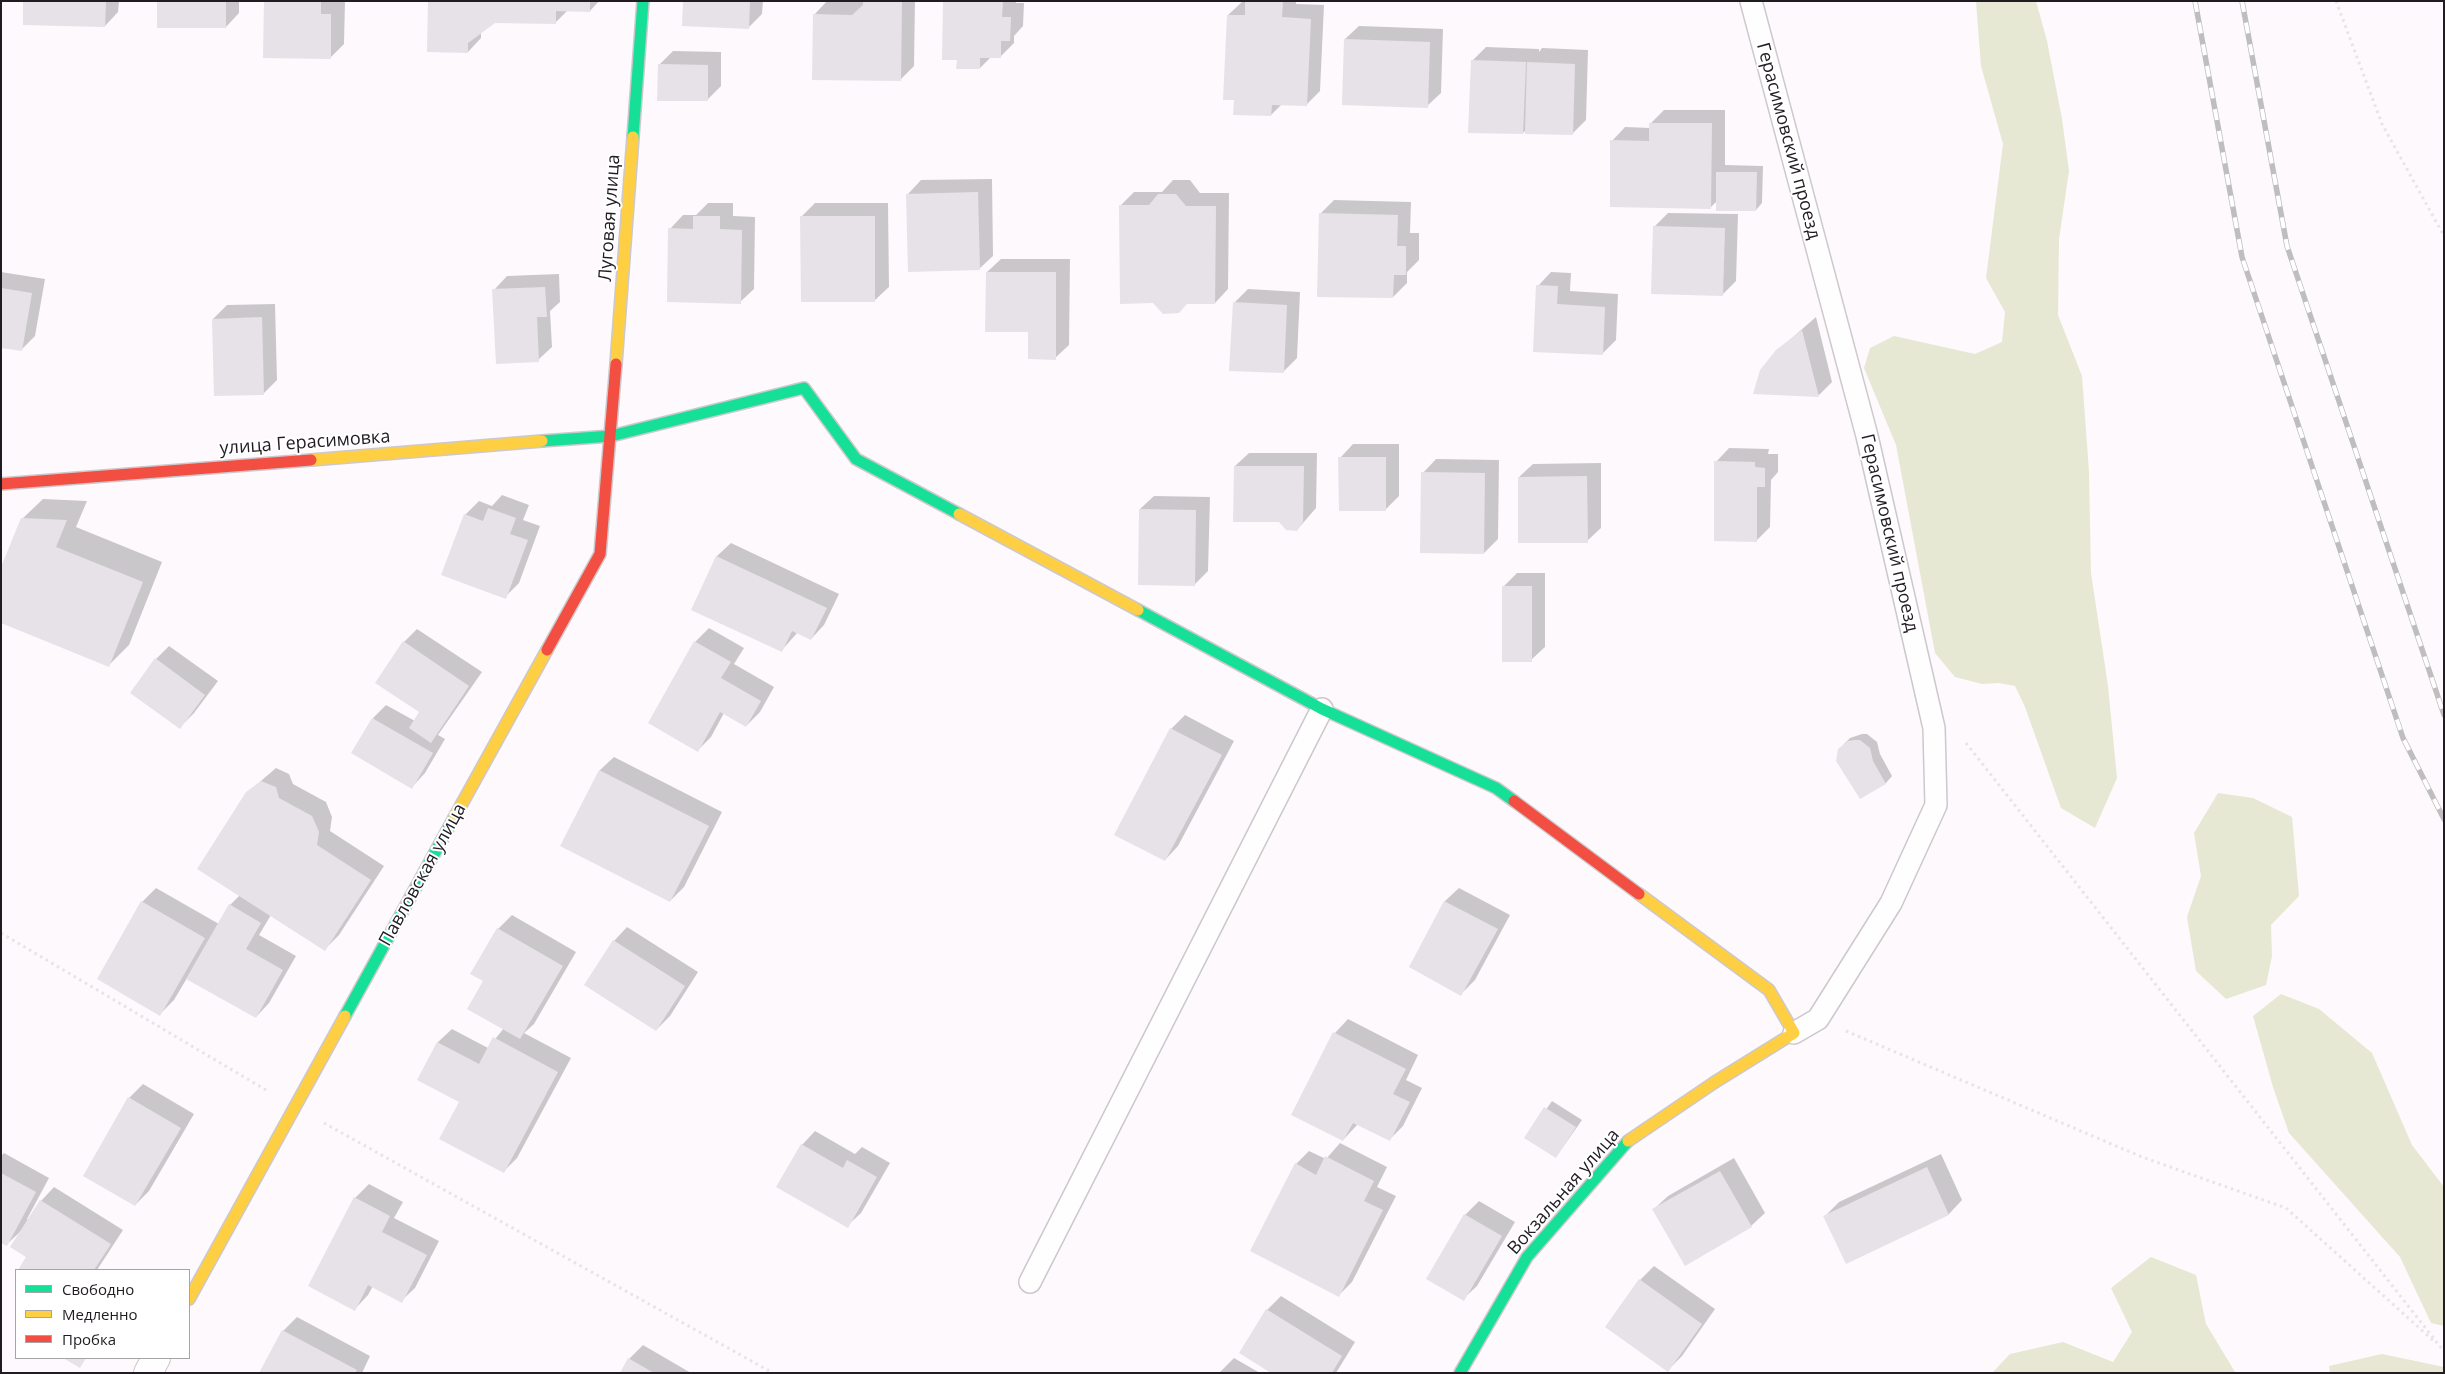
<!DOCTYPE html>
<html>
<head>
<meta charset="utf-8">
<style>
  body { margin:0 }
  #map { position:relative; width:2445px; height:1374px; overflow:hidden; background:#fdf9fd; font-family:"Open Sans",sans-serif }
  canvas { display:block }
  .frame { position:absolute; inset:0; border:2px solid #211b22; pointer-events:none }
  .legend { position:absolute; left:15px; top:1269px; width:175px; height:90px; box-sizing:border-box; background:#fff; border:1px solid #a6a4a7; margin:0; padding:6px 9px; list-style:none; font-size:15px; color:#211b22 }
  .legend li { display:flex; align-items:center; gap:10px; height:25px }
  .legend b { width:25px; border:1px solid #a6a4a7 }
</style>
</head>
<body>
<div id="map">
<canvas width="2445" height="1374"></canvas>
<div class="frame"></div>
<ul class="legend">
<li><b style="height:6px;background:#16e098"></b>Свободно</li>
<li><b style="height:6px;background:#ffcf43"></b>Медленно</li>
<li><b style="height:6px;background:#f24e42"></b>Пробка</li>
</ul>
</div>
<script>
const ctx = document.querySelector('canvas').getContext('2d');
ctx.lineJoin = 'round';
function fillPath(path, color) {
  ctx.fillStyle = color;
  ctx.fill(path, 'evenodd');
}
function toPath(rows) {
  const path = new Path2D();
  for (const r of rows) {
    path.moveTo(r[0], r[1]);
    for (let i = 2; i < r.length; i += 2) path.lineTo(r[i], r[i + 1]);
  }
  return path;
}
function strokePath(path, color, width, dash) {
  ctx.strokeStyle = color;
  ctx.lineWidth = width;
  ctx.lineCap = dash ? 'butt' : 'round';
  ctx.setLineDash(dash || []);
  ctx.stroke(path);
}
function write(font, color, halo, rows, align = 'center') {
  ctx.font = font + ' "Open Sans",sans-serif';
  ctx.lineWidth = 4;
  ctx.setLineDash([]);
  ctx.textBaseline = 'middle';
  ctx.strokeStyle = halo;
  ctx.fillStyle = color;
  for (const [text, x, y, turn = 0] of rows) {
    ctx.save();
    ctx.translate(x, y);
    ctx.rotate((+turn || 0) * Math.PI / 180);
    ctx.textAlign = isNaN(turn) ? turn : align;
    if (halo) ctx.strokeText(text, 0, 0);
    ctx.fillText(text, 0, 0);
    ctx.restore();
  }
}
fillPath(toPath([
  [1976,1,2036,1,2047,41,2062,119,2069,171,2059,239,2058,315,2082,376,2089,472,2091,573,2108,686,2117,778,2095,828,2061,808,2025,707,2015,686,1999,683,1982,684,1955,677,1935,653,1896,445,1864,368,1870,348,1894,336,1975,354,2002,342,2005,312,1986,278,2003,144,1981,66],
  [2218,793,2253,798,2292,817,2299,896,2271,925,2272,956,2266,985,2226,999,2196,971,2187,917,2201,876,2194,833],
  [2281,994,2319,1009,2372,1053,2412,1145,2444,1187,2444,1326,2431,1323,2400,1257,2289,1133,2273,1087,2253,1016],
  [2151,1257,2196,1275,2206,1324,2235,1372,2239,1373,1992,1373,2010,1354,2063,1342,2113,1362,2132,1332,2111,1288],
  [2382,1354,2444,1367,2444,1373,2330,1373,2329,1366]
]), '#e6e8d4');
fillPath(toPath([
  [25,1,119,1,118,12,105,26],
  [159,1,239,1,239,13,226,27],
  [266,1,345,1,344,44,330,58],
  [429,1,599,1,590,11,568,10,555,23,495,22,481,32,481,38,468,52],
  [685,1,763,1,762,14,748,28],
  [827,1,915,1,914,66,900,80,814,15],
  [944,1,1016,1,1016,3,1024,3,1023,26,1014,36,1014,43,1000,57,991,57,980,68,958,58],
  [1296,1,1296,4,1324,5,1320,91,1306,105,1282,104,1271,115,1235,99,1228,15,1242,2],
  [1359,26,1443,29,1441,93,1427,106,1345,39],
  [1486,47,1539,49,1539,52,1542,48,1588,50,1586,120,1572,134,1527,129,1523,133,1472,61],
  [673,51,721,52,721,86,707,100,659,65],
  [1664,110,1725,110,1725,165,1763,166,1762,203,1756,210,1717,201,1711,207,1612,141,1625,127,1651,128,1651,123],
  [992,179,993,256,979,269,908,194,921,180],
  [1173,180,1190,180,1200,193,1229,193,1228,289,1215,303,1120,206,1134,192,1162,192],
  [1334,200,1411,202,1410,233,1419,233,1419,260,1407,272,1407,283,1393,297,1320,214],
  [708,203,733,203,733,216,755,217,754,289,740,302,670,229,683,215,696,215],
  [815,203,888,203,889,287,875,300,801,217],
  [1668,213,1738,214,1736,281,1722,295,1654,227],
  [1001,259,1070,259,1069,345,1055,358,1029,330,987,272],
  [1,272,45,279,35,336,21,350,1,346],
  [1551,272,1571,273,1570,291,1618,294,1616,340,1602,354,1538,286],
  [559,274,560,302,550,311,552,347,538,360,494,290,507,276],
  [1248,289,1300,292,1297,358,1283,372,1234,303],
  [275,304,277,380,263,394,213,319,227,305],
  [1816,317,1832,382,1819,395,1777,351],
  [1353,444,1399,444,1399,496,1385,510,1340,458],
  [1729,448,1769,449,1768,454,1778,454,1778,472,1771,480,1770,527,1756,541,1716,462],
  [1249,453,1317,453,1316,508,1297,530,1235,466],
  [1436,459,1499,460,1498,539,1484,553,1423,473],
  [1601,463,1601,528,1587,541,1519,477,1533,464],
  [502,495,529,505,523,520,540,526,519,583,505,597,465,515,479,501,492,506],
  [1154,496,1210,497,1208,571,1194,585,1140,509],
  [43,499,87,501,76,527,162,562,129,645,109,665,22,519],
  [731,543,839,594,824,625,811,639,798,632,782,650,692,609,717,556],
  [1517,573,1545,573,1545,647,1531,660,1503,587],
  [709,628,744,648,734,664,774,687,760,712,746,726,724,713,711,737,697,751,649,723,695,642],
  [417,629,482,672,438,735,445,739,425,773,412,787,373,718,386,705,415,721,421,712,404,642],
  [169,646,218,681,194,713,180,727,156,659],
  [1185,715,1234,741,1178,846,1165,860,1171,729],
  [1862,734,1867,734,1877,742,1880,754,1892,776,1886,783,1860,797,1843,745,1850,738],
  [614,757,722,812,684,887,670,901,562,846,600,770],
  [276,768,289,774,293,784,326,802,332,817,330,831,384,866,339,935,325,949,271,915,259,935,296,956,269,1003,256,1017,187,978,174,1000,160,1014,142,902,156,888,219,924,230,905,240,895,247,793],
  [1459,888,1510,915,1475,980,1461,994,1410,966,1445,901],
  [512,915,576,952,534,1024,524,1033,571,1058,517,1158,503,1172,461,1102,419,1079,438,1042,452,1029,488,1048,504,1028,485,981,498,929],
  [627,927,698,972,670,1016,656,1030,614,941],
  [1348,1019,1418,1055,1406,1080,1422,1088,1403,1126,1389,1140,1358,1124,1343,1140,1293,1114,1335,1033],
  [143,1084,194,1114,149,1191,135,1205,84,1176,129,1098],
  [1552,1101,1582,1120,1556,1157,1526,1138],
  [815,1131,855,1154,862,1147,890,1163,861,1213,847,1226,802,1145],
  [1340,1143,1387,1167,1377,1187,1396,1196,1352,1282,1339,1295,1296,1164,1309,1151,1326,1159],
  [4,1153,49,1178,27,1219,28,1220,41,1201,54,1187,123,1230,97,1270,20,1269,28,1257,21,1231,6,1245,1,1242,1,1156],
  [1941,1154,1962,1200,1949,1214,1847,1262,1825,1216,1839,1202],
  [1734,1158,1765,1213,1751,1226,1654,1209,1668,1196],
  [369,1184,403,1202,394,1218,439,1241,415,1288,401,1301,373,1286,368,1295,355,1309,355,1198],
  [1479,1201,1515,1222,1477,1286,1463,1299,1465,1215],
  [1654,1266,1715,1309,1682,1356,1668,1370,1640,1280],
  [1281,1296,1355,1342,1336,1373,1273,1373,1267,1310],
  [297,1317,370,1356,362,1373,261,1373,283,1331],
  [643,1345,691,1373,621,1373,629,1359],
  [1234,1358,1260,1373,1219,1373]
]), '#0003');
fillPath(toPath([
  [23,1,106,1,105,27,23,25],
  [157,1,226,1,226,28,157,28],
  [264,1,321,1,321,14,331,14,331,59,263,58],
  [428,1,590,1,590,12,556,11,556,24,495,23,468,43,468,53,427,52],
  [683,1,750,1,749,29,682,26],
  [863,1,902,1,901,81,812,80,813,14,852,15,863,5],
  [943,1,1003,1,1002,17,1011,17,1010,41,1001,41,1001,58,980,58,980,69,956,69,957,60,942,60],
  [1245,1,1283,1,1282,17,1311,19,1307,106,1272,105,1271,116,1233,115,1234,100,1223,100,1227,15,1245,15],
  [1344,39,1430,42,1428,108,1342,105],
  [1471,60,1526,62,1523,134,1468,133],
  [1527,62,1575,64,1573,135,1525,134],
  [658,64,708,65,708,101,657,101],
  [1649,123,1712,123,1711,209,1610,207,1610,140,1649,141],
  [1716,172,1757,172,1756,211,1716,211],
  [978,192,980,270,908,272,906,194],
  [1158,194,1176,194,1186,206,1216,206,1215,304,1187,304,1179,313,1163,314,1153,303,1120,304,1119,205,1149,205],
  [1319,213,1398,215,1397,246,1406,246,1406,275,1394,275,1393,298,1317,297],
  [693,216,720,216,720,229,742,230,741,304,667,302,668,228,693,229],
  [800,216,875,216,875,302,801,302],
  [1653,226,1725,228,1723,296,1651,294],
  [986,272,1056,272,1056,360,1028,359,1028,332,985,332],
  [1536,285,1558,286,1557,304,1605,307,1603,355,1533,352],
  [545,287,547,317,537,317,539,362,496,364,492,289],
  [1,288,32,293,22,351,1,348],
  [1233,302,1287,305,1284,373,1229,371],
  [262,317,264,395,214,396,212,319],
  [1802,330,1819,397,1753,394,1760,370,1776,350],
  [1338,457,1386,457,1386,511,1339,511],
  [1714,461,1755,462,1755,467,1765,468,1765,487,1757,487,1757,542,1714,541],
  [1234,466,1304,466,1303,522,1297,531,1286,530,1279,522,1233,522],
  [1421,472,1485,473,1484,554,1420,553],
  [1587,476,1588,543,1518,543,1518,477],
  [488,508,516,518,510,534,528,540,506,599,441,575,464,514,483,521],
  [1139,509,1196,510,1195,586,1138,585],
  [21,518,67,520,56,547,143,582,109,667,1,623,1,567],
  [716,556,827,608,811,640,792,631,782,652,691,610],
  [1502,586,1532,586,1532,662,1502,662],
  [403,641,469,686,431,743,409,728,419,712,375,683],
  [694,641,731,662,721,678,761,701,746,727,720,712,698,752,648,723],
  [155,658,205,695,180,729,130,693],
  [372,718,433,753,412,789,351,753],
  [1170,728,1222,755,1165,861,1114,835],
  [1854,740,1860,740,1870,748,1873,761,1886,784,1860,799,1836,761,1838,749,1848,741],
  [599,770,709,826,670,902,560,846],
  [261,781,276,787,279,798,312,816,319,832,317,845,371,880,325,951,197,869,246,792],
  [141,901,205,938,160,1016,97,979],
  [1444,901,1498,929,1461,996,1409,967],
  [229,904,261,923,246,949,283,970,256,1018,186,979],
  [497,928,563,966,520,1039,467,1009,483,981,470,974],
  [613,940,685,986,656,1031,584,985],
  [1333,1032,1406,1069,1393,1094,1410,1102,1390,1141,1353,1123,1343,1141,1291,1115],
  [493,1037,558,1072,504,1173,439,1139,459,1102,417,1080,437,1042,479,1064],
  [128,1097,181,1128,135,1206,83,1176],
  [1544,1107,1576,1127,1556,1158,1524,1138],
  [801,1144,843,1168,847,1160,877,1177,848,1228,776,1187],
  [1325,1156,1374,1181,1364,1201,1383,1210,1339,1297,1250,1251,1295,1163,1316,1175],
  [1927,1167,1949,1215,1846,1264,1823,1216],
  [1720,1171,1752,1227,1685,1266,1652,1209],
  [1,1173,36,1192,7,1246,1,1243],
  [354,1197,390,1216,382,1232,427,1255,402,1303,368,1285,355,1311,308,1286],
  [40,1200,111,1244,94,1270,18,1270,26,1257,10,1247],
  [1464,1214,1502,1236,1464,1301,1426,1279],
  [1639,1279,1702,1324,1668,1372,1605,1327],
  [1266,1309,1342,1356,1332,1373,1271,1373,1239,1353],
  [282,1330,357,1370,355,1373,259,1373],
  [63,1358,86,1358,80,1368],
  [628,1358,654,1373,620,1373]
]), '#e6e2e8');
const lane = toPath([
  [1751,1,1867,436,1934,728,1936,805,1891,903,1818,1019,1794,1033],
  [1030,1282,1322,709]
]);
const street = toPath([
  [148,1373,156,1358]
]);
const fast = toPath([
  [633,137,643,1],
  [542,441,611,436,804,388,856,459,959,514],
  [1138,610,1322,709,1496,788,1514,801],
  [345,1016,454,818],
  [1460,1373,1527,1257,1628,1141]
]);
const slow = toPath([
  [616,364,633,137],
  [311,460,542,441],
  [959,514,1138,610],
  [454,818,547,650],
  [1628,1141,1715,1082,1794,1033,1769,990,1639,894],
  [189,1299,345,1016]
]);
const jam = toPath([
  [1,484,311,460],
  [547,650,600,554,616,364],
  [1514,801,1639,894]
]);
strokePath(lane, '#ccc8cc', 24);
strokePath(street, '#ccc8cc', 30);
strokePath(fast, '#ccc8cc', 14);
strokePath(slow, '#ccc8cc', 14);
strokePath(jam, '#ccc8cc', 14);
strokePath(toPath([
  [2336,1,2382,124,2444,236],
  [1966,743,2442,1349],
  [1,933,266,1090],
  [1846,1031,2142,1157,2286,1208,2436,1343],
  [324,1123,773,1373]
]), '#e6e5e6', 3, [2.5, 4]);
strokePath(lane, '#fffeff', 21);
strokePath(street, '#fffeff', 28);
strokePath(fast, '#16e098', 11);
strokePath(slow, '#ffcf43', 11);
strokePath(jam, '#f24e42', 11);
const rail = toPath([
  [2195,1,2242,257,2403,738,2444,819],
  [2242,1,2287,246,2444,715]
]);
strokePath(rail, '#bfbebf', 5.5);
strokePath(rail, '#fff', 4, [11]);
write('18px', '#211b22', '#fff', [
  ["Герасимовский проезд",1788,141,75],
  ["Луговая улица",610,218,-86],
  ["улица Герасимовка",305,443,-4],
  ["Герасимовский проезд",1889,533,77],
  ["Павловская улица",423,875,-61],
  ["Вокзальная улица",1564,1192,-49]
]);
</script>
</body>
</html>
